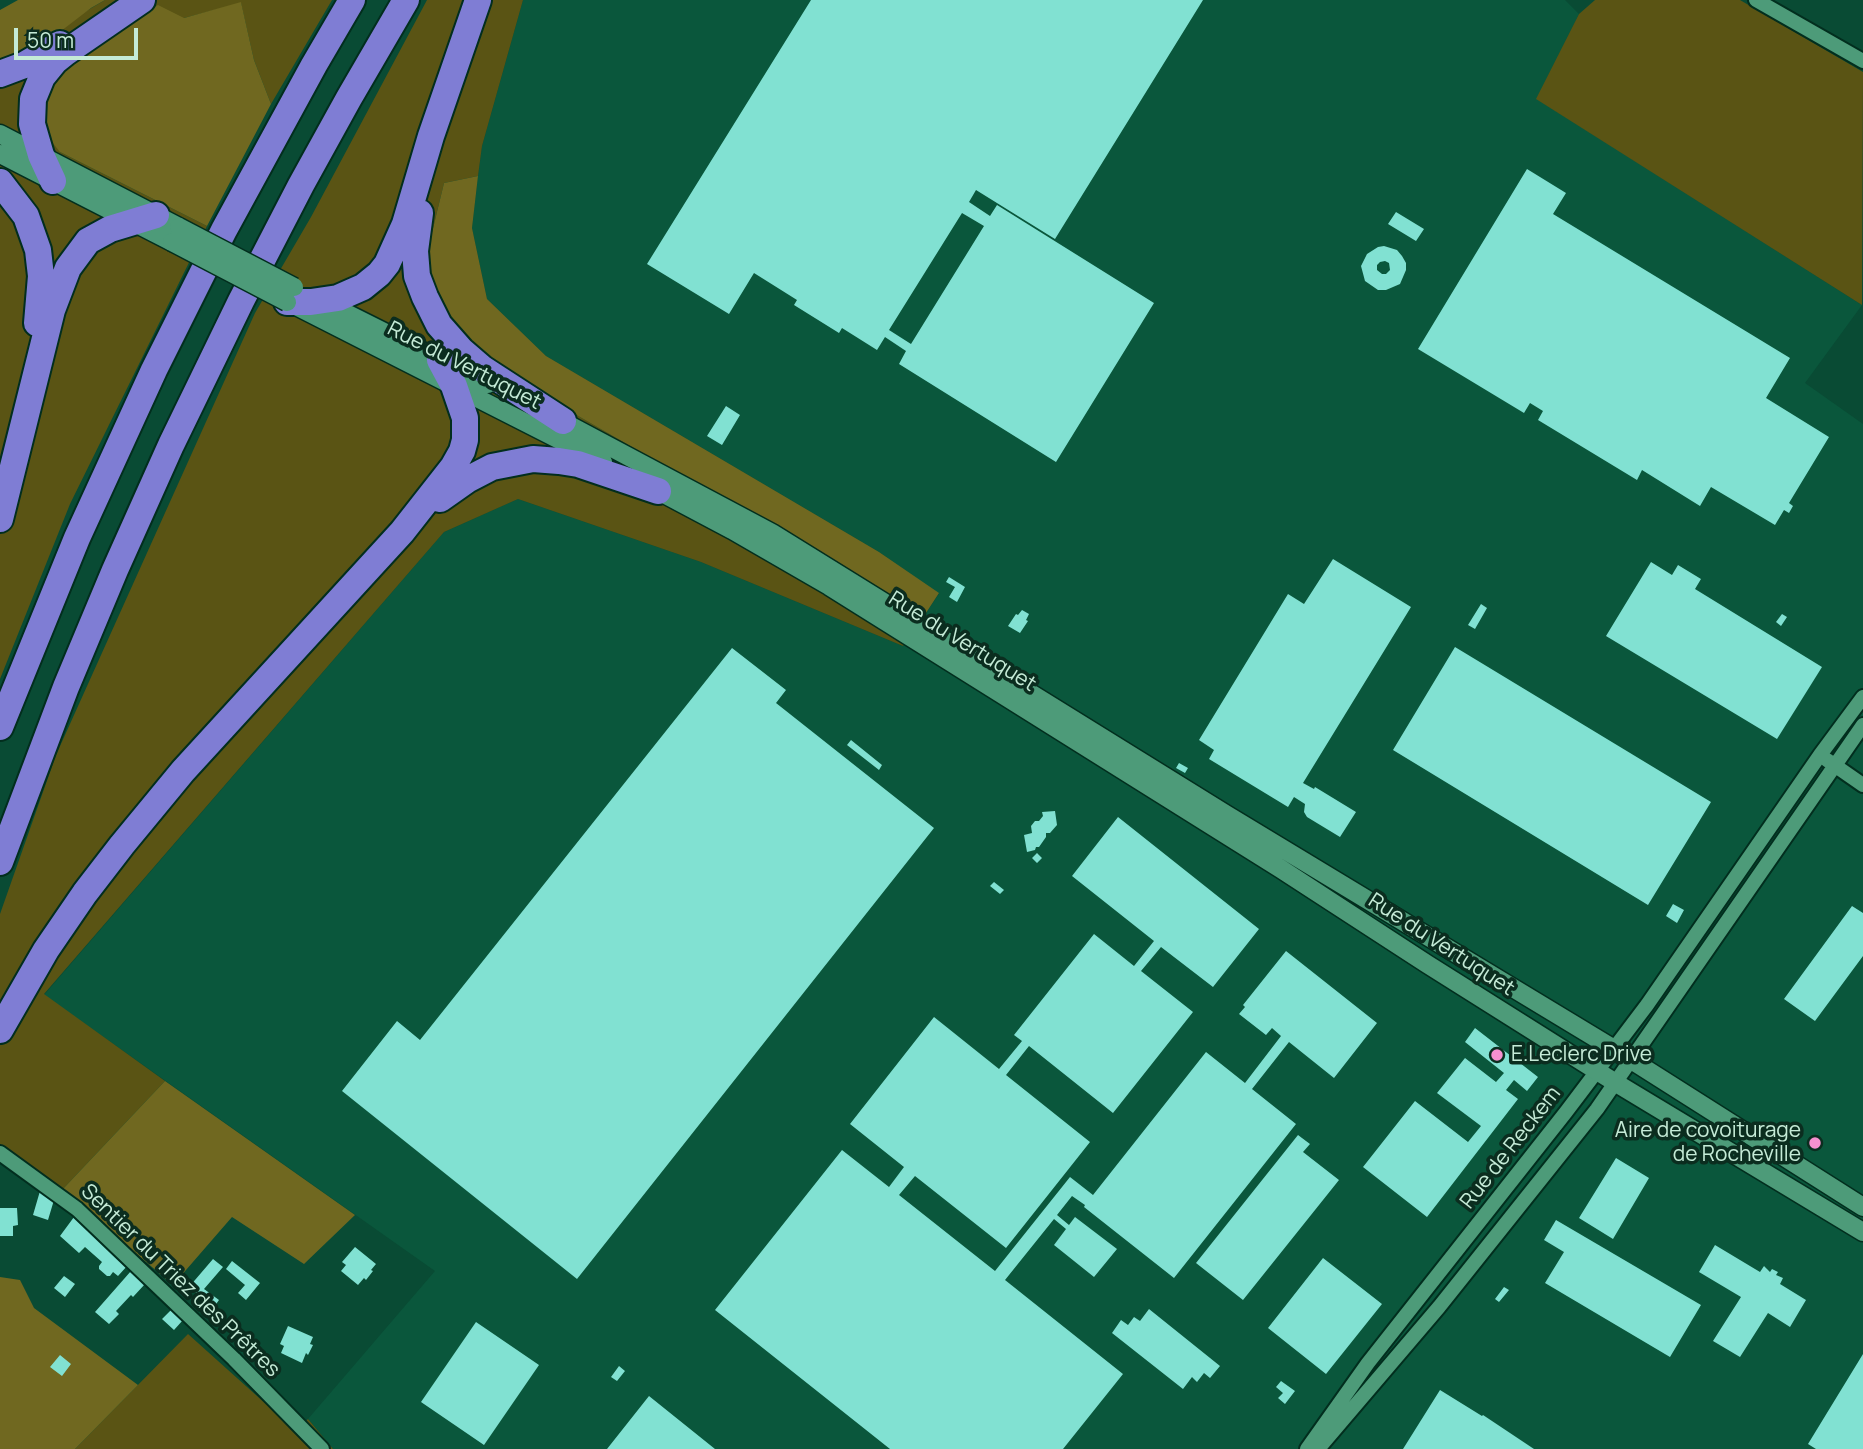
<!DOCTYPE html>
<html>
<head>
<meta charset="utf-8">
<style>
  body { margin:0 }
  #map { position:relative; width:1863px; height:1449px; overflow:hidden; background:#094b34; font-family:Manrope,sans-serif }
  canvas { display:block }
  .scale { position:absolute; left:14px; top:28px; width:124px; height:32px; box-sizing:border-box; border:4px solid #c5ebd7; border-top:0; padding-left:9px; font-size:21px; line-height:24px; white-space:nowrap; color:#c5ebd7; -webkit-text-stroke:5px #0b2d1f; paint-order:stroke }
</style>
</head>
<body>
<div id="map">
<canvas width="1863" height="1449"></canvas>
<div class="scale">50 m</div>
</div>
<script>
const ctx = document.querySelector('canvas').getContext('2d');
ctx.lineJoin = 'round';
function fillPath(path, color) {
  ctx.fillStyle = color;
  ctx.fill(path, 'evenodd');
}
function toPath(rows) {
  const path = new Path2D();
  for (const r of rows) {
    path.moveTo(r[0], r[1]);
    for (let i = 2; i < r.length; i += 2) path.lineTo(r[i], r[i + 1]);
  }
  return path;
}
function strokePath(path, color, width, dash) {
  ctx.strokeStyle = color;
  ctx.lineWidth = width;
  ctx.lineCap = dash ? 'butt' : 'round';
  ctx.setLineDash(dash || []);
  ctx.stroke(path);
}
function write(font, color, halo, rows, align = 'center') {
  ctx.font = font + ' Manrope,sans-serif';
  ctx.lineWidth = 7;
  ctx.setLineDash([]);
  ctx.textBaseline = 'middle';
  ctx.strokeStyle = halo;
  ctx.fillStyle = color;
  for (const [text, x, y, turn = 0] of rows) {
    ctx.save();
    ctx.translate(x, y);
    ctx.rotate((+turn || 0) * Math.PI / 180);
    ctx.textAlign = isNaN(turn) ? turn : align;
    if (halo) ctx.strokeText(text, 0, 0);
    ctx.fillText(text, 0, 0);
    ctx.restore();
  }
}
fillPath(toPath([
  [523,0,1565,0,1579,14,1537,99,1862,305,1805,383,1863,424,1863,1449,333,1449,308,1419,435,1271,44,995,444,532,518,499,701,562,903,646,939,594,879,552,546,356,487,299,472,228,478,176,482,146]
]), '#0a573c');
fillPath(toPath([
  [105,0,332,0,271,104,254,60,241,3,184,18,60,152,207,226,70,504,0,679,0,62],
  [427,0,523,0,482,146,478,176,444,183,428,249,535,391,924,616,903,646,701,562,518,499,444,532,44,994,165,1081,62,1190,0,1147,0,914,56,755,255,313,311,217],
  [1595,0,1740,0,1863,72,1862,305,1536,99,1579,14],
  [188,1334,296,1431,308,1419,333,1449,75,1449]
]), '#5a5414');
fillPath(toPath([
  [18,0,105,0,91,8,48,41,0,62,0,10],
  [241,2,254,60,271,104,207,226,60,152,48,137,42,112,57,67,95,39,158,5,184,18],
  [478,176,472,228,487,299,546,356,879,552,939,593,924,616,535,391,493,362,462,333,434,289,428,249,444,183],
  [165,1081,355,1215,304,1264,232,1217,173,1285,62,1190],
  [0,1277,20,1280,34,1308,138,1385,75,1449,0,1449]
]), '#706820');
fillPath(toPath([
  [811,0,1203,0,1055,239,976,190,969,202,990,216,997,205,1154,303,1056,462,899,364,906,351,885,337,877,350,842,328,839,333,794,305,797,300,754,273,729,314,647,264],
  [962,213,984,226,911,344,889,330],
  [1527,169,1566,193,1553,214,1790,358,1766,398,1829,437,1789,503,1793,506,1789,513,1784,510,1775,525,1711,487,1700,506,1642,470,1637,480,1538,420,1543,411,1530,403,1524,413,1418,349],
  [1396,212,1424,229,1416,241,1388,224],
  [1384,246,1397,250,1402,256,1406,263,1406,270,1400,284,1386,290,1378,290,1365,281,1361,266,1367,254,1378,247],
  [1385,261,1389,263,1390,270,1386,274,1382,274,1377,270,1377,265,1380,262],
  [726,406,740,415,722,445,707,436],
  [1333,559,1411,607,1303,783,1314,789,1315,787,1356,812,1340,837,1307,817,1304,812,1305,804,1294,797,1288,807,1209,759,1214,750,1199,740,1288,594,1304,604],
  [1651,562,1672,575,1678,565,1701,579,1695,589,1822,667,1777,739,1606,636],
  [949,577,965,587,957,602,949,597,955,587,946,582],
  [1481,604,1487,608,1475,629,1468,625],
  [1022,610,1029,614,1026,620,1028,621,1020,633,1008,626,1016,614,1018,615],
  [1782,614,1787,617,1781,626,1776,622],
  [1455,647,1711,802,1648,905,1393,750],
  [732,648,786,690,776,703,934,828,577,1279,342,1091,397,1021,420,1040],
  [851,740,882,765,879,770,847,745],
  [1179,763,1188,768,1185,773,1176,768],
  [1055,811,1057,825,1050,833,1046,833,1046,837,1039,847,1036,847,1035,850,1027,852,1024,835,1032,833,1031,826,1035,821,1039,821,1043,816,1042,812],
  [1118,817,1259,929,1213,987,1161,947,1141,971,1193,1012,1113,1113,1029,1046,1006,1075,1090,1142,1006,1248,915,1176,899,1195,995,1271,1070,1177,1093,1195,1206,1052,1245,1083,1281,1036,1272,1028,1266,1035,1239,1014,1245,1007,1243,1005,1286,951,1377,1023,1334,1078,1289,1042,1252,1089,1296,1124,1174,1278,1084,1207,1085,1205,1072,1196,1057,1215,1069,1225,1075,1217,1117,1249,1094,1277,1054,1245,1066,1229,1054,1219,1005,1280,1123,1374,1063,1449,890,1449,715,1310,842,1150,889,1187,904,1167,850,1124,934,1017,999,1069,1022,1041,1014,1035,1094,934,1134,966,1154,941,1072,876],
  [1037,853,1042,858,1037,863,1032,858],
  [994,882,1004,890,1000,894,990,886],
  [1673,904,1684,910,1677,923,1666,916],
  [1852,906,1863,913,1863,956,1815,1021,1784,999],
  [1475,1028,1538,1077,1527,1091,1514,1080,1506,1090,1518,1099,1427,1217,1363,1167,1415,1101,1468,1142,1481,1126,1437,1093,1465,1058,1496,1082,1504,1073,1465,1042],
  [1298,1135,1310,1144,1303,1152,1339,1180,1243,1300,1196,1263],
  [1616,1158,1649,1178,1613,1239,1579,1218],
  [40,1191,54,1200,48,1220,33,1215],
  [0,1208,17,1208,18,1225,13,1226,13,1236,0,1236],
  [74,1217,128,1265,118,1276,113,1272,110,1276,107,1276,99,1269,99,1266,102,1262,85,1247,79,1253,60,1236],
  [1556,1220,1701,1305,1670,1357,1545,1283,1564,1252,1544,1240],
  [1715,1245,1760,1272,1764,1266,1770,1272,1772,1269,1778,1272,1776,1275,1783,1278,1780,1284,1806,1300,1790,1327,1768,1313,1740,1357,1713,1341,1741,1297,1699,1272],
  [355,1247,376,1264,371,1270,373,1271,366,1280,364,1278,358,1285,341,1271,346,1265,342,1262],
  [1323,1258,1382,1304,1326,1374,1268,1328],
  [213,1259,223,1267,204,1289,219,1300,214,1307,189,1287],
  [232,1261,260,1283,246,1300,238,1293,245,1285,226,1269],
  [131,1271,145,1284,133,1297,131,1295,116,1311,119,1314,109,1324,95,1312],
  [64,1276,75,1284,65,1297,54,1288],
  [1504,1287,1509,1290,1499,1302,1495,1299],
  [172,1309,183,1320,174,1330,162,1319],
  [1149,1309,1220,1366,1210,1378,1204,1373,1197,1382,1192,1377,1183,1389,1112,1333,1121,1320,1128,1325,1134,1317,1140,1321],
  [476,1322,539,1365,484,1445,421,1402],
  [288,1326,313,1337,310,1344,313,1345,308,1355,306,1353,302,1363,281,1353,284,1346,280,1344],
  [1863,1354,1863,1449,1816,1449,1808,1444],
  [60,1355,71,1364,62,1376,50,1367],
  [619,1366,625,1371,617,1381,611,1377],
  [1281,1381,1295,1391,1285,1404,1278,1398,1283,1393,1276,1387],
  [1440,1390,1482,1416,1483,1415,1534,1449,1403,1449],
  [649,1396,715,1449,607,1449]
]), '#81e1d2');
const minor = toPath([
  [1756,0,1863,61],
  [1827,760,1863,785],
  [0,1153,77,1209,234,1359,322,1449],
  [1307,1449,1368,1363,1566,1112,1647,1005,1820,755,1863,697],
  [1318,1449,1439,1307,1597,1109,1863,725]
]);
const tertiary = toPath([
  [0,134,179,227],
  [0,154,172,242],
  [322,301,488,384],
  [294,305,603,462],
  [554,417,772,533,1227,815,1614,1049,1863,1207],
  [649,486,732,530,829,586,1281,869,1427,964,1616,1083,1863,1232]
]);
const motorway = toPath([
  [0,74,24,65,60,44],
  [53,181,41,155,32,124,33,99,42,77,55,61,65,53,142,0],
  [0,182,26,216,38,250,41,276,37,323],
  [420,213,415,251,417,276,425,297,439,325,461,350,483,369,563,421],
  [287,302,311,302,338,298,363,287,379,274,387,264,405,224,431,136,478,0],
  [440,499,467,480,492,467,533,459,559,461,578,464,658,491],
  [0,519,52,310,68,268,88,241,110,229,156,215],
  [0,727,77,538,154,370,224,230,314,65,352,0],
  [0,862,66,687,115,570,171,445,241,301,301,185,349,98,406,0],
  [0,1030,46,950,85,893,122,845,183,771,402,532,453,467,462,451,465,440,465,418,454,386,440,360]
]);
strokePath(minor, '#022e1e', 18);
strokePath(tertiary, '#022e1e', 21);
strokePath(motorway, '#022e1e', 30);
strokePath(minor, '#4d9b79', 14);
strokePath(tertiary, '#4d9b79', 18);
strokePath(motorway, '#7f7dd4', 26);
const tertiaryBridge = toPath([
  [179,227,294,287],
  [172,242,287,302]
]);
strokePath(tertiaryBridge, '#022e1e', 21, []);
strokePath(tertiaryBridge, '#4d9b79', 18);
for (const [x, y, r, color] of [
  [1497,1055,7,"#f690cf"],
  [1815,1143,7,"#f690cf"]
]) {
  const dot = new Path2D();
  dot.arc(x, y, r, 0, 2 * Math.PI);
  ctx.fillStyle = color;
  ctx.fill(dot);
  strokePath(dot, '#0b2d1f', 2.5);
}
write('21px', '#c5ebd7', '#0b2d1f', [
  ["Rue du Vertuquet",464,366,27],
  ["Rue du Vertuquet",962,642,32],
  ["Rue du Vertuquet",1441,945,33],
  ["Rue de Reckem",1511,1148,-52],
  ["Sentier du Triez des Prêtres",180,1281,44]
]);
write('21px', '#c5ebd7', '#0b2d1f', [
  ["E.Leclerc Drive",1511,1055],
  ["Aire de covoiturage",1801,1131,"right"],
  ["de Rocheville",1801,1155,"right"]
], 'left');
</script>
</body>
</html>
